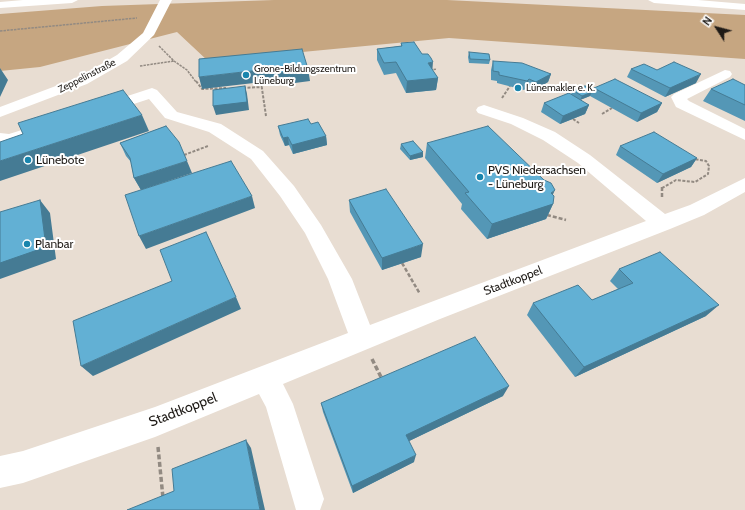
<!DOCTYPE html>
<html>
<head>
<meta charset="utf-8">
<style>
  body { margin:0 }
  #map { position:relative; width:745px; height:510px; overflow:hidden; background:#e8ddd2; font-family:Cabin,sans-serif }
  canvas { display:block }
  .north { position:absolute; left:697px; top:8px; width:40px; height:40px; -webkit-text-stroke:3px #fff; paint-order:stroke; rotate:306deg; font-size:11px; font-weight:700; line-height:16px; text-align:center; color:#1e1a16 }
  .north::after { content:''; display:block; margin:auto; width:14px; height:18px; background:#1e1a16; clip-path:polygon(50% 0,100% 100%,50% 72%,0 100%) }
</style>
</head>
<body>
<div id="map">
<canvas width="745" height="510"></canvas>
<div class="north">N</div>
</div>
<script>
const ctx = document.querySelector('canvas').getContext('2d');
ctx.lineJoin = 'round';
function fillPath(path, color) {
  ctx.fillStyle = color;
  ctx.fill(path, 'evenodd');
}
function toPath(rows) {
  const path = new Path2D();
  for (const r of rows) {
    path.moveTo(r[0], r[1]);
    for (let i = 2; i < r.length; i += 2) path.lineTo(r[i], r[i + 1]);
  }
  return path;
}
function strokePath(path, color, width, dash) {
  ctx.strokeStyle = color;
  ctx.lineWidth = width;
  ctx.lineCap = dash ? 'butt' : 'round';
  ctx.setLineDash(dash || []);
  ctx.stroke(path);
}
function write(font, color, halo, rows, align = 'center') {
  ctx.font = font + ' Cabin,sans-serif';
  ctx.lineWidth = 4;
  ctx.setLineDash([]);
  ctx.textBaseline = 'middle';
  ctx.strokeStyle = halo;
  ctx.fillStyle = color;
  for (const [text, x, y, turn = 0] of rows) {
    ctx.save();
    ctx.translate(x, y);
    ctx.rotate((+turn || 0) * Math.PI / 180);
    ctx.textAlign = isNaN(turn) ? turn : align;
    if (halo) ctx.strokeText(text, 0, 0);
    ctx.fillText(text, 0, 0);
    ctx.restore();
  }
}
fillPath(toPath([
  [274,0,447,0,745,15,745,59,449,38,208,61,177,32,40,67,0,71,0,14,102,6]
]), '#c6a681');
strokePath(toPath([
  [0,31,137,18],
  [159,46,174,61,187,70,196,82],
  [140,66,174,61],
  [430,70,437,69]
]), '#928a82', 1.5, [2.5, 1]);
strokePath(toPath([
  [196,81,202,89,226,88],
  [261,82,266,116],
  [243,88,262,87],
  [502,98,510,86],
  [602,114,612,108],
  [573,119,579,123],
  [184,155,208,146],
  [662,188,676,180,695,182,708,174,709,166,706,161,693,159]
]), '#928a82', 2, [3, 1.5]);
strokePath(toPath([
  [662,187,662,197],
  [547,215,566,220],
  [402,263,420,294]
]), '#928a82', 2.5, [4, 2]);
strokePath(toPath([
  [372,359,382,379],
  [158,447,163,498]
]), '#928a82', 3.5, [5, 2.5]);
fillPath(toPath([
  [160,0,172,0,154,35,127,61,87,84,0,117,0,107,77,78,117,55,143,33,160,0],
  [725,70,730,71,732,74,730,77,687,99,689,101,745,129,745,140,676,107,671,97,674,94,725,70],
  [152,88,157,90,177,112,221,124,263,151,294,186,321,225,352,279,370,325,646,221,578,163,543,140,511,124,478,113,476,110,478,107,484,105,523,118,555,132,590,155,665,214,690,205,745,178,745,192,704,215,670,229,440,319,283,384,293,404,324,499,320,510,296,510,266,407,259,394,155,437,23,483,0,488,0,456,23,451,155,407,348,333,328,279,305,233,280,196,251,159,209,132,165,118,149,99,103,114,97,112,95,109,97,106,152,88],
  [38,125,44,126,46,130,44,134,10,144,0,143,0,133,9,134,38,125]
]), '#fff');
fillPath(toPath([
  [23,0,78,0,72,3,0,8,0,2,23,0],
  [648,0,698,0,745,4,745,10,654,3,648,0]
]), '#fff');
fillPath(toPath([
  [401,43,432,70,438,78,436,90,406,93,396,73,384,75,377,60,377,49,401,46],
  [469,52,490,60,489,64,469,63,468,57],
  [493,61,551,74,548,82,534,90,526,88,524,90,497,83,497,81,491,80,491,70],
  [631,69,657,70,696,83,665,97,627,77],
  [745,85,745,121,703,101,711,89],
  [594,88,662,103,657,112,637,122,590,96,580,100,589,105,585,114,560,124,541,112,544,103,571,95,572,90,593,90],
  [311,124,326,136,327,145,293,154,289,145,285,146,280,135,278,126],
  [166,126,141,190,134,178,131,162,126,156,120,143],
  [427,143,553,195,553,204,546,219,487,239,461,209,462,204,425,158],
  [401,144,423,157,410,160,400,149],
  [620,146,697,158,691,167,657,183,616,155],
  [349,200,421,257,382,270,350,212],
  [619,269,706,316,575,377,527,315,533,303,592,300,618,289,610,281],
  [503,396,409,441,414,462,353,493,323,412,321,403]
]), '#5497b6');
fillPath(toPath([
  [433,62,432,74,428,63],
  [0,68,8,80,0,97],
  [269,69,308,69,310,81,272,86,271,81,202,89,199,77],
  [551,74,548,82,534,90,536,82],
  [701,74,696,83,665,97,670,88],
  [438,78,436,90,406,93,407,81],
  [529,79,526,88,524,90,527,81],
  [245,86,247,94,249,110,216,115,213,106],
  [592,92,590,96,580,100,582,96],
  [662,103,657,112,637,122,641,113],
  [589,105,585,114,560,124,563,116],
  [142,115,149,131,0,181,0,161],
  [326,136,327,145,293,154,292,145],
  [288,137,289,145,285,146,283,138],
  [423,152,423,157,410,160,410,156],
  [697,158,691,167,657,183,663,174],
  [187,161,192,173,141,190,134,178],
  [555,190,548,205,553,204,546,219,487,239,492,224,551,193],
  [252,196,255,208,146,249,139,236],
  [40,200,50,213,56,259,0,279,0,263],
  [423,244,421,257,382,270,382,258],
  [236,297,241,309,93,376,81,366],
  [719,305,706,316,575,377,584,367],
  [509,386,503,396,405,443,406,435],
  [246,440,251,448,265,510,260,510],
  [416,455,414,462,353,493,352,486]
]), '#457b94');
const building = toPath([
  [414,42,422,54,428,54,431,58,433,62,428,63,438,78,407,81,396,62,384,63,377,49,402,46,401,43,414,42],
  [302,49,308,69,270,74,269,69,199,77,199,59,302,49],
  [469,52,489,54,490,60,470,59,469,52],
  [493,61,522,63,551,74,536,82,529,79,527,81,499,75,499,72,493,71,493,61],
  [674,62,701,74,670,88,631,69,644,64,657,70,674,62],
  [615,79,662,103,641,113,594,88,615,79],
  [733,79,745,85,745,105,711,89,733,79],
  [245,86,247,102,213,106,213,90,245,86],
  [585,86,593,90,592,92,582,96,572,90,585,86],
  [123,90,142,115,0,161,0,142,23,134,18,123,123,90],
  [569,93,589,105,563,116,544,103,569,93],
  [308,119,311,124,318,122,326,136,292,145,288,137,283,138,278,126,308,119],
  [166,126,179,142,187,161,134,178,130,158,120,143,166,126],
  [488,126,544,180,551,183,555,190,551,193,554,196,553,204,492,224,465,193,469,192,427,143,488,126],
  [654,132,697,158,663,174,620,146,654,132],
  [413,141,423,152,410,156,401,144,413,141],
  [231,161,252,196,139,236,125,195,231,161],
  [386,189,423,244,382,258,349,200,386,189],
  [40,200,46,247,0,263,0,212,40,200],
  [206,232,236,297,81,366,73,321,172,281,160,250,206,232],
  [660,252,719,305,584,367,533,303,578,285,592,300,633,283,619,269,660,252],
  [475,337,509,386,406,435,416,455,352,486,321,403,475,337],
  [246,440,260,510,127,510,174,491,172,469,246,440]
]);
fillPath(building, '#62b0d4');
strokePath(building, '#457b94', 1);
for (const [x, y, r, color] of [
  [246,75,4,"#1985ad"],
  [518,88,4,"#1985ad"],
  [28,160,4,"#1985ad"],
  [480,177,4,"#1985ad"],
  [27,244,4,"#1985ad"]
]) {
  const dot = new Path2D();
  dot.arc(x, y, r, 0, 2 * Math.PI);
  ctx.fillStyle = color;
  ctx.fill(dot);
  strokePath(dot, '#fff', 1.5);
}
write('10px', '#1e1a16', '#fff', [
  ["Grone-Bildungszentrum",254,69],
  ["Lüneburg",254,81],
  ["Lünemakler e. K.",526,88]
], 'left');
write('10px', '#1e1a16', '#fff', [
  ["Zeppelinstraße",87,76,-27]
]);
write('12px', '#1e1a16', '#fff', [
  ["Lünebote",36,160],
  ["PVS Niedersachsen",488,170],
  ["- Lüneburg",488,184],
  ["Planbar",35,244]
], 'left');
write('12px', '#1e1a16', '#fff', [
  ["Stadtkoppel",513,281,-21]
]);
write('14px', '#1e1a16', '#fff', [
  ["Stadtkoppel",183,410,-21]
]);
</script>
</body>
</html>
